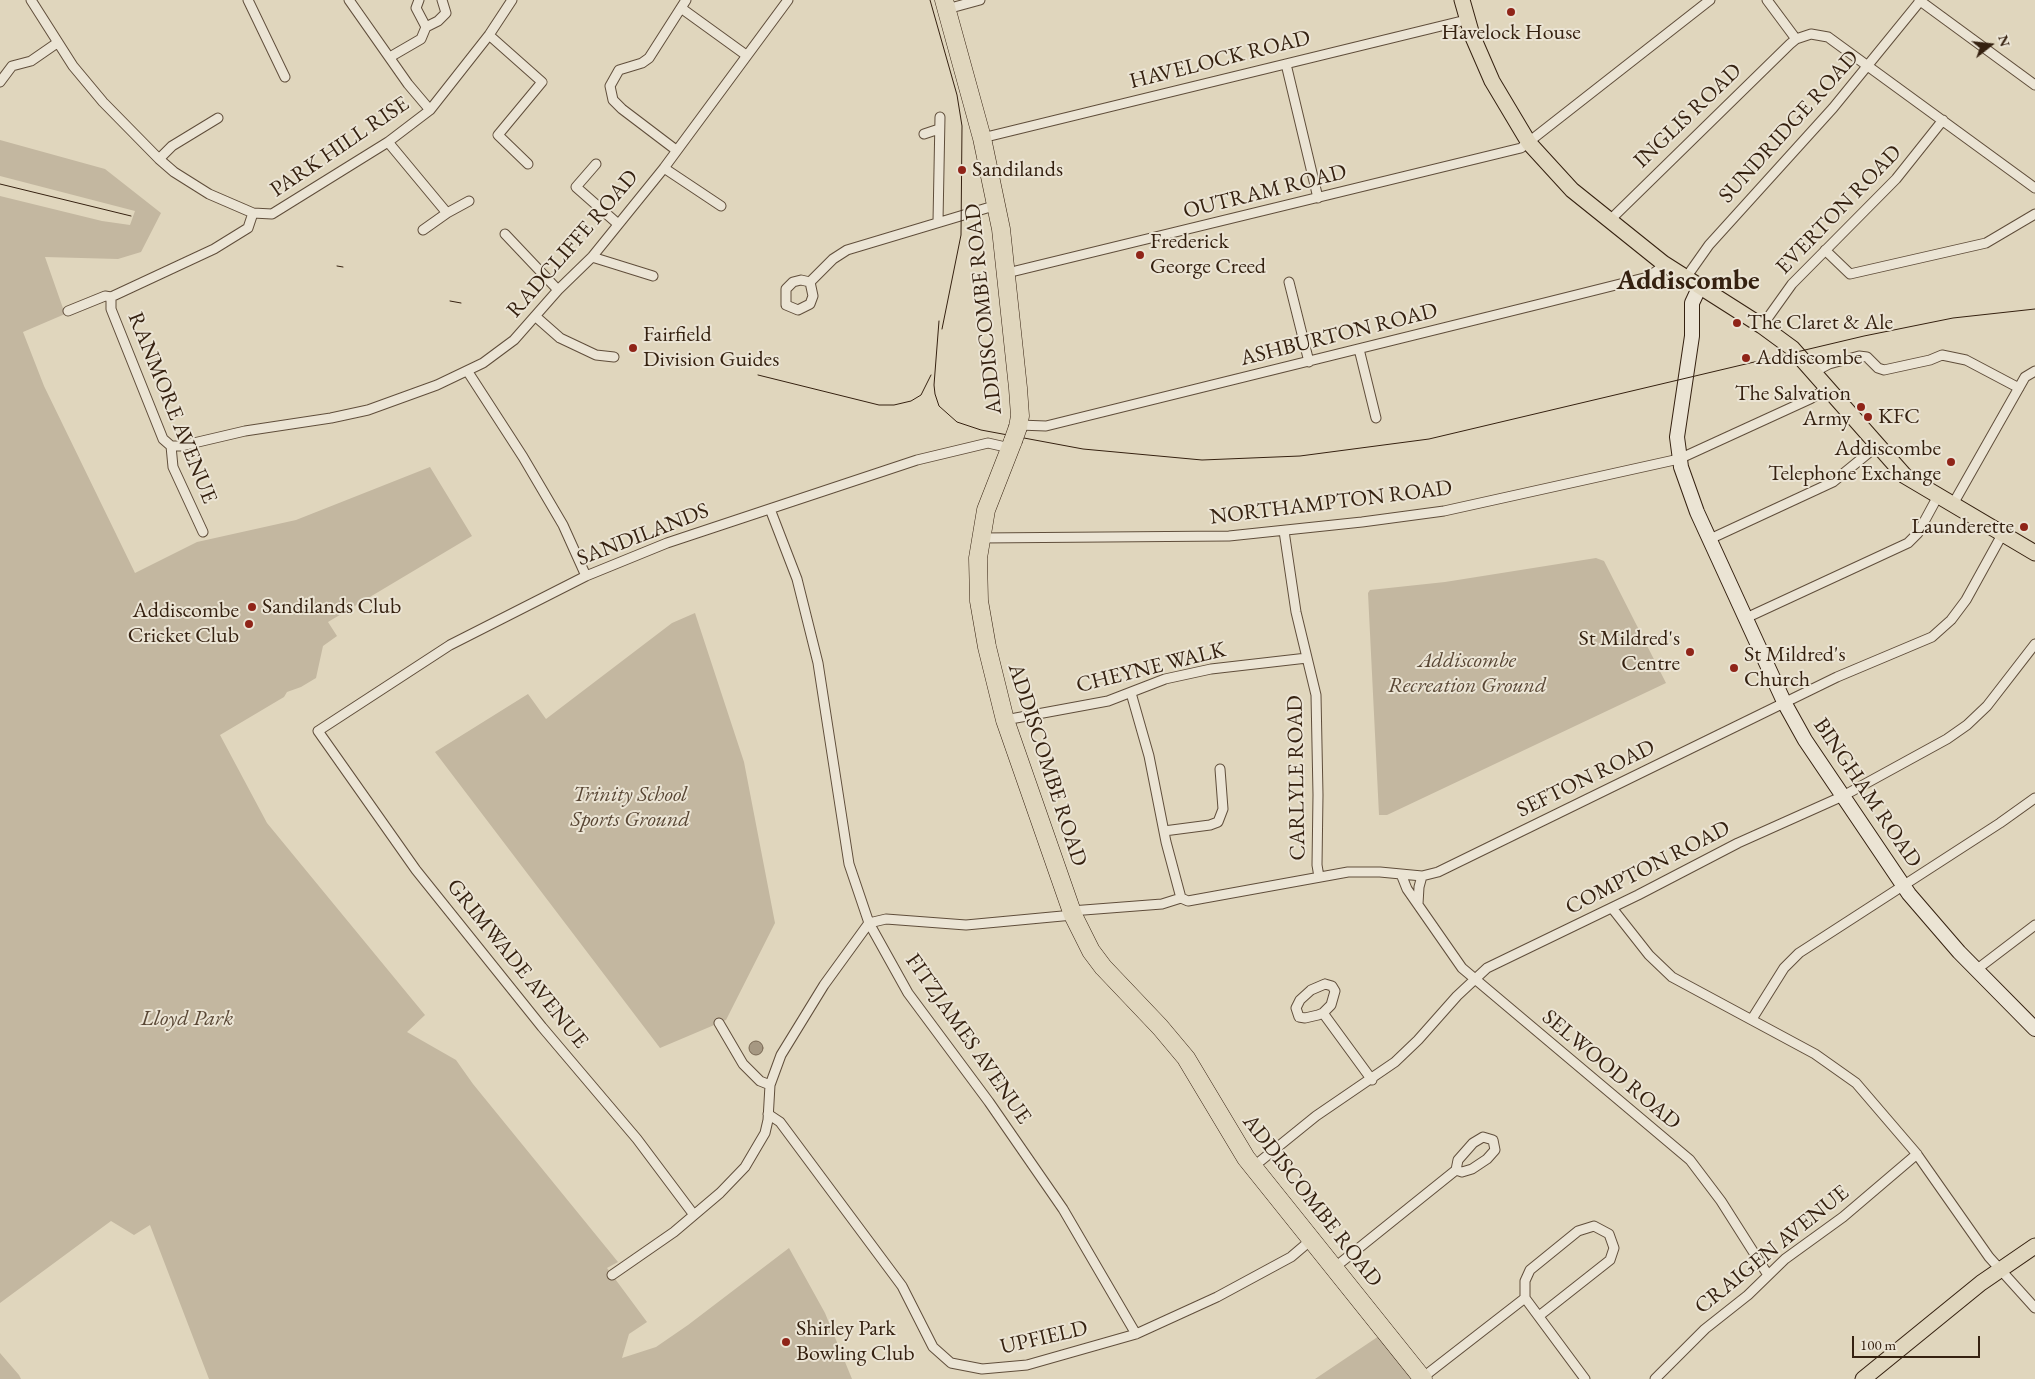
<!DOCTYPE html>
<html>
<head>
<meta charset="utf-8">
<style>
  body { margin:0 }
  #map { position:relative; width:2035px; height:1379px; overflow:hidden; background:#e0d6bd; font-family:"EB Garamond",serif }
  canvas { display:block }
  .north { position:absolute; left:1965px; top:20px; width:50px; height:50px; -webkit-text-stroke:4px #ebe4d4; paint-order:stroke; rotate:74deg; font-size:14px; font-weight:700; line-height:20px; text-align:center; color:#352110 }
  .north::after { content:''; display:block; margin:auto; width:18px; height:22px; background:#352110; clip-path:polygon(50% 0,100% 100%,50% 72%,0 100%) }
  .scale { position:absolute; left:1852px; top:1336px; width:128px; height:22px; box-sizing:border-box; border:2px solid #352110; border-top:0; padding-left:6px; font-size:15px; line-height:18px; white-space:nowrap; color:#352110; -webkit-text-stroke:4px #ebe4d4; paint-order:stroke }
</style>
</head>
<body>
<div id="map">
<canvas width="2035" height="1379"></canvas>
<div class="north">N</div>
<div class="scale">100 m</div>
</div>
<script>
const ctx = document.querySelector('canvas').getContext('2d');
ctx.lineJoin = 'round';
function fillPath(path, color) {
  ctx.fillStyle = color;
  ctx.fill(path, 'evenodd');
}
function toPath(rows) {
  const path = new Path2D();
  for (const r of rows) {
    if (r.length === 3) {
      path.moveTo(r[0] + r[2], r[1]);
      path.arc(r[0], r[1], r[2], 0, 2 * Math.PI);
      continue;
    }
    path.moveTo(r[0], r[1]);
    for (let i = 2; i < r.length; i += 2) path.lineTo(r[i], r[i + 1]);
  }
  return path;
}
function strokePath(path, color, width, dash) {
  ctx.strokeStyle = color;
  ctx.lineWidth = width;
  ctx.lineCap = dash ? 'butt' : 'round';
  ctx.setLineDash(dash || []);
  ctx.stroke(path);
}
function write(font, color, halo, rows, align = 'center') {
  ctx.font = font + ' "EB Garamond",serif';
  ctx.lineWidth = 4;
  ctx.setLineDash([]);
  ctx.textBaseline = 'middle';
  ctx.strokeStyle = halo;
  ctx.fillStyle = color;
  for (const [text, x, y, turn = 0] of rows) {
    ctx.save();
    ctx.translate(x, y);
    ctx.rotate((+turn || 0) * Math.PI / 180);
    ctx.textAlign = isNaN(turn) ? turn : align;
    if (halo) ctx.strokeText(text, 0, 0);
    ctx.fillText(text, 0, 0);
    ctx.restore();
  }
}
fillPath(toPath([
  [0,140,105,169,161,213,141,252,118,259,45,257,65,314,23,332,44,386,135,573,197,542,296,520,430,467,472,536,328,622,337,636,323,646,316,678,301,687,287,692,284,697,220,735,267,823,425,1015,407,1032,456,1060,473,1084,618,1262,607,1268,647,1322,629,1334,622,1358,656,1347,688,1325,789,1248,825,1313,852,1379,209,1379,150,1225,134,1235,111,1221,0,1303,0,196,102,221,130,225,135,211,0,176],
  [1596,558,1604,561,1666,683,1387,815,1379,815,1368,593,1370,590,1445,582],
  [695,613,744,762,775,923,726,1020,660,1048,435,752,528,694,546,719,672,623],
  [1379,1336,1413,1379,1315,1379],
  [0,1353,19,1375,21,1379,0,1379]
]), '#c3b7a0');
const water = toPath([
  [756,1048,7]
]);
fillPath(water, '#a69882');
strokePath(water, '#796854', 1);
const street = toPath([
  [31,0,73,66,103,102,159,159,174,172,209,194,253,213,272,214,388,142,430,110,489,35,512,0],
  [248,0,285,77],
  [349,0,408,84,430,110],
  [419,0,416,8,426,27],
  [1767,0,1796,39],
  [1919,0,2035,85],
  [681,8,746,55],
  [947,9,980,0],
  [489,35,542,82,498,135,528,164],
  [390,57,421,39,426,27,438,21,446,13,442,0],
  [1286,64,1318,198],
  [0,82,12,66,31,61,57,43],
  [924,134,939,129],
  [982,138,1466,20],
  [388,142,447,213],
  [676,150,622,109,613,100,610,86,619,70,642,63,649,58,686,0],
  [159,159,172,146,218,118],
  [596,164,576,187,618,224],
  [664,168,721,206],
  [938,221,940,117],
  [1609,221,1790,44,1796,39,1811,34,1828,37,2035,188],
  [423,230,447,213,469,201],
  [505,234,558,290],
  [1825,250,1850,274,1986,243,2035,214],
  [592,257,653,276],
  [1007,273,1521,148,1710,0],
  [1685,279,1709,245,1833,108,1921,0],
  [810,282,801,280,793,282,786,289,786,305,798,310,810,304,813,296,810,282,833,259,847,250,997,205],
  [1289,282,1309,362],
  [111,297,111,309,163,439,171,446,173,467,203,532],
  [68,311,105,296,111,297,214,249,248,228,253,213],
  [535,316,560,338,596,355,614,357],
  [1762,326,1792,284,1896,179,1943,120],
  [1359,349,1376,418],
  [468,372,523,457,563,525,586,576],
  [1814,372,1829,364,1859,356,1867,357,1878,368,1884,370,1930,360,1942,355,1966,360,2019,388],
  [1019,425,1046,426,1544,303,1648,277,1658,270,1663,263],
  [171,446,181,446,245,431,331,418,368,410,437,385,483,363,514,340,558,290,592,257,664,168,788,0],
  [1953,504,2025,377,2035,371],
  [770,509,797,579,818,663,849,864,869,923,908,993,989,1102,1063,1209,1136,1334],
  [1284,531,1296,612,1316,695,1318,795,1317,865,1319,877],
  [981,538,1229,536,1362,522,1444,511,1679,459,1810,399,1828,388],
  [1710,539,1833,482,1877,446],
  [1746,618,1908,543,1918,533,1938,496],
  [1131,693,1149,756,1166,842,1181,898],
  [1005,720,1108,701,1165,679,1211,669,1307,658],
  [1164,831,1210,825,1218,822,1223,809,1220,769],
  [1401,874,1407,889,1462,968,1690,1160,1721,1201,1768,1275],
  [1181,898,1188,901,1348,872,1380,872,1422,876,1438,872,1837,677,1932,637,1951,620,1966,600,2003,533],
  [1418,904,1419,887,1422,876],
  [1612,908,1649,955,1672,977,1815,1054,1856,1083,1916,1153,1989,1257,2035,1308],
  [1071,911,1162,904,1181,898],
  [1976,970,2035,925],
  [1325,984,1332,986,1335,991,1331,1005,1323,1013,1318,1015,1305,1018,1299,1017,1296,1008,1300,1000,1311,990,1325,984],
  [1323,1013,1372,1080],
  [1752,1019,1784,968,1799,953,2000,823,2035,798],
  [719,1023,743,1064,760,1081,770,1085],
  [768,1114,780,1122,902,1286,933,1347,951,1363,982,1369,1027,1365,1136,1334,1217,1297,1291,1257,1311,1240],
  [1253,1167,1316,1116,1395,1062,1418,1040,1457,996,1487,968,1638,895,1738,843,1843,796,1947,739,1967,725,1987,706,2035,644],
  [694,1215,637,1139,542,1027,416,870,318,731,450,645,586,576,667,543,917,460,988,443,1010,448],
  [1334,1268,1456,1170,1458,1160,1473,1143,1483,1137,1493,1140,1495,1150,1487,1159,1472,1169,1462,1172,1456,1170],
  [612,1275,674,1232,720,1193,745,1167,765,1133,768,1120,770,1085,781,1055,824,985,869,923,886,919,966,925,1073,915],
  [1525,1298,1525,1281,1530,1270,1578,1231,1594,1226,1609,1234,1614,1248,1610,1260,1539,1316],
  [1525,1298,1585,1379],
  [1422,1378,1525,1298],
  [1655,1379,1705,1329,1748,1295,1785,1259,1843,1217,1917,1154]
]);
const secondary = toPath([
  [1699,288,1692,303,1692,336,1677,437,1681,467,1697,512,1785,704,1805,740,1909,894,1959,952,2035,1029]
]);
const primary = toPath([
  [1462,0,1472,35,1492,81,1529,143,1572,190,1663,263,1762,326,1792,348,1905,476,2035,553],
  [1863,1379,1981,1283,2035,1246]
]);
const highway = toPath([
  [944,0,982,138,1001,229,1018,388,1020,416,1018,427],
  [1013,441,986,510,978,558,979,601,987,647,1005,720,1073,915,1091,951,1103,967,1160,1027,1186,1058,1246,1158,1423,1379]
]);
strokePath(street, '#604e3b', 11);
strokePath(secondary, '#352110', 16);
strokePath(primary, '#352110', 17);
strokePath(highway, '#352110', 19);
strokePath(street, '#ebe4d4', 9);
strokePath(secondary, '#ebe4d4', 14);
strokePath(primary, '#e0d6bd', 15);
strokePath(highway, '#e0d6bd', 18);
strokePath(toPath([
  [930,0,957,95,962,126,961,235,942,329],
  [0,184,131,216],
  [337,266,343,267],
  [450,301,461,303],
  [939,321,934,385,935,394,939,406,957,422,981,430,1083,449,1202,460,1300,456,1429,439,1864,336,1953,318,2035,309],
  [758,375,879,405,894,405,911,401,921,395,931,375]
]), '#352110', 1);
const highwayBridge = toPath([
  [1013,441,1018,427]
]);
strokePath(highwayBridge, '#352110', 19, []);
strokePath(highwayBridge, '#e0d6bd', 18);
for (const [x, y, r, color] of [
  [1511,12,5,"#8f2418"],
  [962,170,5,"#8f2418"],
  [1140,255,5,"#8f2418"],
  [1737,323,5,"#8f2418"],
  [633,348,5,"#8f2418"],
  [1746,358,5,"#8f2418"],
  [1861,407,5,"#8f2418"],
  [1868,417,5,"#8f2418"],
  [1951,462,5,"#8f2418"],
  [2024,527,5,"#8f2418"],
  [252,607,5,"#8f2418"],
  [249,624,5,"#8f2418"],
  [1690,652,5,"#8f2418"],
  [1734,668,5,"#8f2418"],
  [786,1342,5,"#8f2418"]
]) {
  const dot = new Path2D();
  dot.arc(x, y, r, 0, 2 * Math.PI);
  ctx.fillStyle = color;
  ctx.fill(dot);
  strokePath(dot, '#ebe4d4', 2);
}
write('22px', '#352110', '#ebe4d4', [
  ["Havelock House",1511,33,"center"],
  ["Sandilands",972,170],
  ["Frederick",1150,242],
  ["George Creed",1150,267],
  ["The Claret & Ale",1747,323],
  ["Fairfield",643,335],
  ["Division Guides",643,360],
  ["Addiscombe",1756,358],
  ["The Salvation",1851,394,"right"],
  ["Army",1851,419,"right"],
  ["KFC",1878,417],
  ["Addiscombe",1941,449,"right"],
  ["Telephone Exchange",1941,474,"right"],
  ["Launderette",2014,527,"right"],
  ["Sandilands Club",262,607],
  ["Addiscombe",239,611,"right"],
  ["Cricket Club",239,636,"right"],
  ["St Mildred's",1680,639,"right"],
  ["Centre",1680,664,"right"],
  ["St Mildred's",1744,655],
  ["Church",1744,680],
  ["Shirley Park",796,1329],
  ["Bowling Club",796,1354]
], 'left');
write('22px', '#352110', '#ebe4d4', [
  ["HAVELOCK ROAD",1220,60,-14],
  ["INGLIS ROAD",1688,116,-44],
  ["SUNDRIDGE ROAD",1789,127,-48],
  ["PARK HILL RISE",340,147,-34],
  ["OUTRAM ROAD",1265,192,-14],
  ["EVERTON ROAD",1839,210,-46],
  ["RADCLIFFE ROAD",573,244,-49],
  ["ADDISCOMBE ROAD",984,309,-96],
  ["ASHBURTON ROAD",1339,335,-14],
  ["RANMORE AVENUE",172,408,68],
  ["NORTHAMPTON ROAD",1331,503,-7],
  ["SANDILANDS",643,535,-21],
  ["CHEYNE WALK",1151,668,-14],
  ["ADDISCOMBE ROAD",1047,765,72],
  ["CARLYLE ROAD",1297,778,-91],
  ["SEFTON ROAD",1586,779,-26],
  ["BINGHAM ROAD",1867,793,56],
  ["COMPTON ROAD",1648,868,-27],
  ["GRIMWADE AVENUE",517,964,51],
  ["FITZJAMES AVENUE",968,1039,55],
  ["SELWOOD ROAD",1611,1070,40],
  ["ADDISCOMBE ROAD",1312,1201,52],
  ["CRAIGEN AVENUE",1772,1250,-39],
  ["UPFIELD",1044,1338,-13]
]);
write('italic 22px', '#584634', '#ebe4d4', [
  ["Addiscombe",1467,661],
  ["Recreation Ground",1467,686],
  ["Trinity School",630,795],
  ["Sports Ground",630,820],
  ["Lloyd Park",187,1019]
]);
write('bold 28px', '#352110', '#ebe4d4', [
  ["Addiscombe",1688,281]
]);
</script>
</body>
</html>
